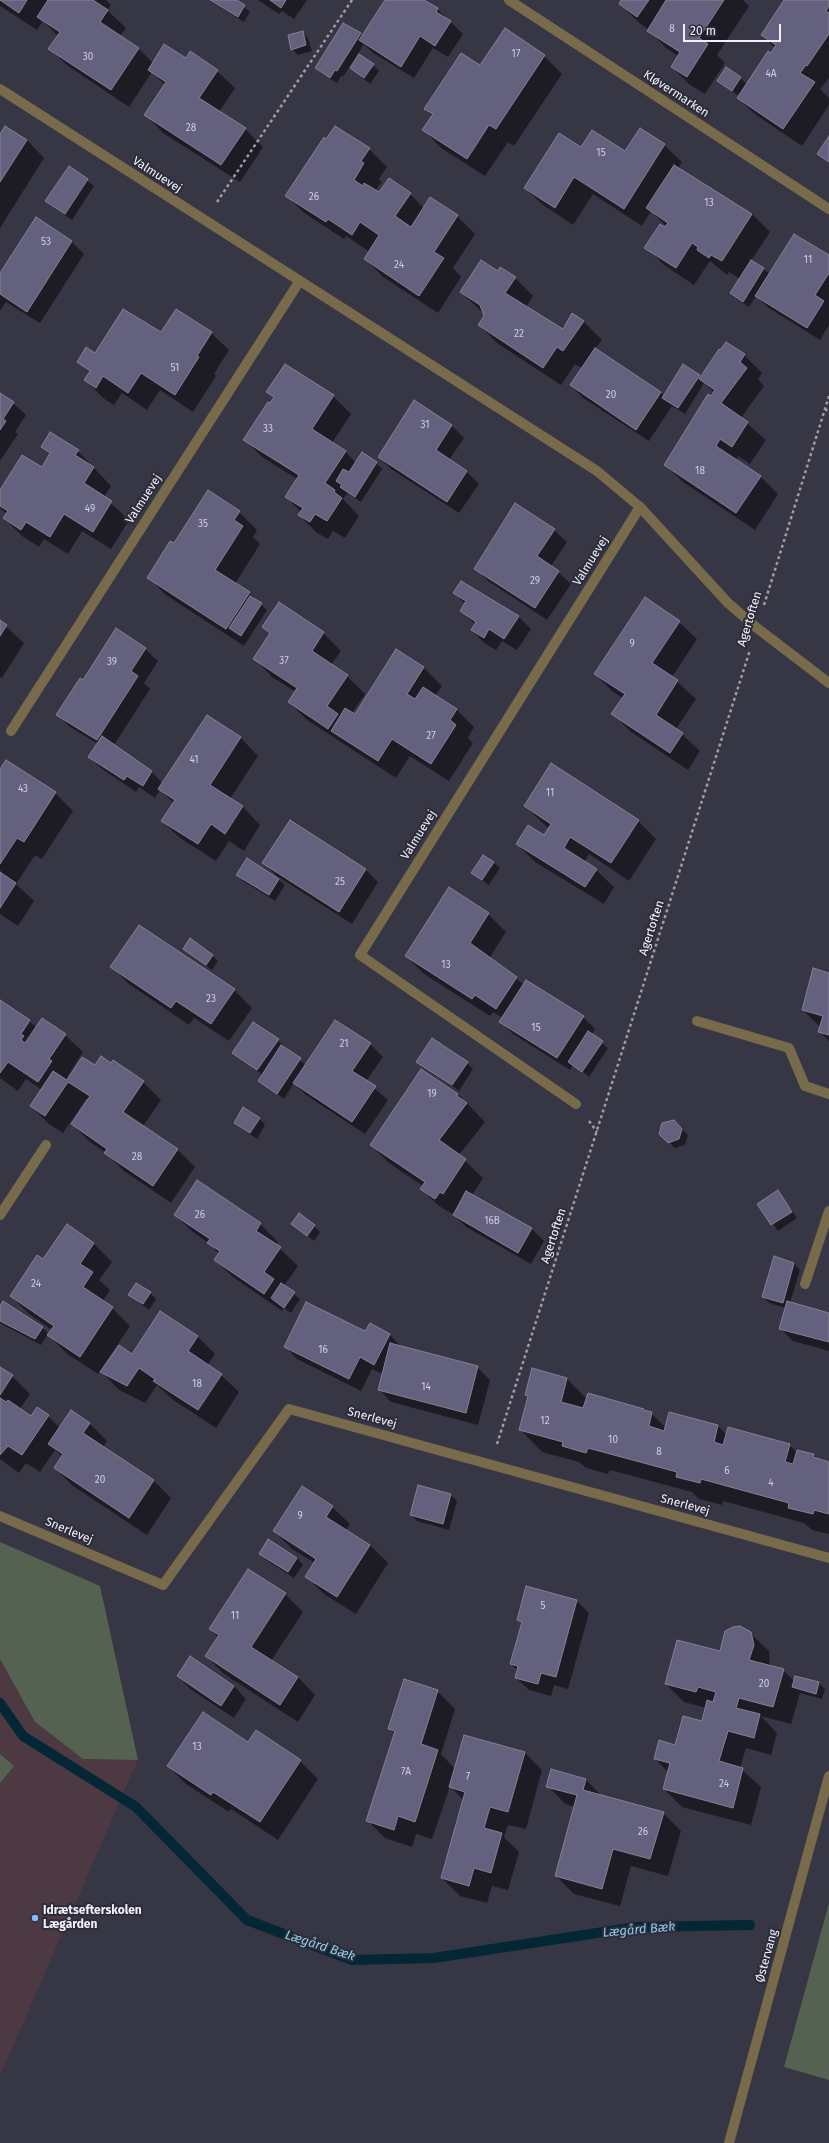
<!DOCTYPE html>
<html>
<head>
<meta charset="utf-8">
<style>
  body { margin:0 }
  #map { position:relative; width:829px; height:2143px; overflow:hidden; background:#373645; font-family:"Fira Sans",sans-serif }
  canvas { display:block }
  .scale { position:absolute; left:683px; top:24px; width:98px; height:18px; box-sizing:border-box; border:2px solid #f2f1fb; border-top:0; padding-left:5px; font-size:12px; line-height:14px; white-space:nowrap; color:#f2f1fb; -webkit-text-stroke:3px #2d2c3a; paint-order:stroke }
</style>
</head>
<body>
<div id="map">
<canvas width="829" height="2143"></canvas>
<div class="scale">20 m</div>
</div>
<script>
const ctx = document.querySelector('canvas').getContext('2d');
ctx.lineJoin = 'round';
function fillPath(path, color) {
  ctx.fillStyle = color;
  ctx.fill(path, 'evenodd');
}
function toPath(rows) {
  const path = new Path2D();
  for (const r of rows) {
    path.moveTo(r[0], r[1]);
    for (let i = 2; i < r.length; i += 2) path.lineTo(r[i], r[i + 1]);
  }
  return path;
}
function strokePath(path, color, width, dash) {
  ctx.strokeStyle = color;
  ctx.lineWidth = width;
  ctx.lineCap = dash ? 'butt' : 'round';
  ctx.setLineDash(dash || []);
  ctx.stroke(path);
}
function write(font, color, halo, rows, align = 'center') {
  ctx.font = font + ' "Fira Sans",sans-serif';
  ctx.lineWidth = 4;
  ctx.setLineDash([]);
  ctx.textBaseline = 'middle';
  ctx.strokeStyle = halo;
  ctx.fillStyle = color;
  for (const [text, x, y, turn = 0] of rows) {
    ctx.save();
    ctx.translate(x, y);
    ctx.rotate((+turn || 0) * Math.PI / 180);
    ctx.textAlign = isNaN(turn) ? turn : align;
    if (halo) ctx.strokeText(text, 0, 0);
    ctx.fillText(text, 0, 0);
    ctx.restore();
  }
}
fillPath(toPath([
  [0,1659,35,1722,83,1759,138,1760,0,2076]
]), '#4c3942');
fillPath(toPath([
  [0,1542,100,1586,138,1760,83,1759,35,1722,0,1659],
  [0,1754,14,1766,0,1783],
  [829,1903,829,2080,784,2067]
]), '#556251');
fillPath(toPath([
  [0,0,106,0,111,5,107,10,126,28,120,36,138,48,153,63,186,59,217,71,235,88,219,112,245,129,263,147,240,182,163,133,146,115,165,85,152,72,129,107,68,66,50,49,58,36,43,21,37,30,0,6],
  [208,0,235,0,250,12,244,22],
  [258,0,307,0,294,19,282,11,279,14],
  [386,0,423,0,437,9,463,34,448,57,433,48,414,78,373,53,364,44,343,77,341,76,337,83,322,74,316,68,360,34,363,37],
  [619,0,743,0,749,6,717,55,725,63,705,94,690,85,672,67,679,57,666,48,649,30,638,22,620,4,622,2],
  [786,0,829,0,829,78,820,89,829,98,829,105,802,146,756,115,738,98,739,96,719,81,740,78,747,84,775,48,762,35],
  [302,32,308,38,312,51,298,55,292,49],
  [544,56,562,74,514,146,508,142,485,176,441,148,424,130,433,116,425,109,481,67],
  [373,65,379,71,370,84,351,68],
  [0,135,27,140,44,158,0,228],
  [326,140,369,149,387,167,379,179,382,182,375,191,380,194,410,194,424,208,430,198,457,216,475,234,453,268,461,277,438,313,383,277,365,259,370,252,346,236,344,239,304,213,287,196],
  [664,145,682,162,678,169,752,214,770,232,751,261,770,274,829,256,829,325,820,340,769,308,756,296,749,307,737,299,731,293,740,279,729,272,727,275,710,261,694,285,664,265,646,247,667,227,651,211,642,226,593,194,573,225,543,205,525,188,581,148,626,153],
  [69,167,94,186,72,220,46,201],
  [36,218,72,242,84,254,40,323,6,302,0,311,0,275],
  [498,272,515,278,533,296,526,307,563,331,572,314,584,322,602,340,595,349,665,396,699,375,701,377,744,355,762,373,758,379,764,386,741,418,766,440,750,464,738,456,736,460,760,476,778,494,755,530,683,482,665,465,715,393,704,383,685,414,672,406,649,441,583,398,571,385,582,368,575,364,561,385,497,343,479,325,485,317,483,313,461,292],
  [211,333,229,350,214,374,216,376,193,412,160,390,147,410,122,393,114,405,103,398,86,380,90,373,78,362,161,334],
  [268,392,333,396,351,414,332,443,345,451,356,463,376,463,382,469,361,502,348,493,343,499,359,516,345,538,333,531,328,539,317,533,299,515,301,512,286,497,297,479,262,457,244,439,274,399],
  [0,394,13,403,26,415,15,432,18,434,0,461],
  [452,426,464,438,449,460,466,471,479,484,459,513,391,469,379,457],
  [42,447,78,451,111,486,104,497,129,520,111,549,82,531,68,554,44,539,39,547,22,536,4,518,7,514,0,508,0,492,42,468,50,455],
  [208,492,239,512,257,530,253,537,260,544,235,584,249,593,267,610,244,646,166,595,148,577,174,544],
  [554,530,567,542,551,566,571,584,547,620,488,581,475,568],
  [455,593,518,616,531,629,517,650,502,641,496,650,484,643,472,630,476,625,461,611,465,604],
  [0,621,24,643,2,678,0,677],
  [679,622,697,639,672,677,696,699,676,729,700,751,688,770,631,732,613,714,623,698,613,692,595,674],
  [263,627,323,633,341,651,331,665,347,676,365,694,352,713,355,716,397,650,424,668,442,686,435,696,456,709,474,727,468,738,473,743,449,781,410,756,396,778,307,720,289,702,296,692,272,677,255,659,271,634],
  [145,649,158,661,144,683,150,689,114,745,152,772,163,784,207,716,241,738,258,756,230,799,243,807,260,825,244,851,229,841,216,861,180,838,162,821,174,803,160,790,155,798,139,787,136,792,102,769,89,757,98,744,70,727,58,715,83,682],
  [0,771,55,793,73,811,42,859,35,855,16,884,34,901,18,926,0,914],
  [525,806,638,821,656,839,629,881,589,854,584,862,596,870,614,887,604,904,535,862,517,844,544,837,549,829],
  [291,821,366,870,378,882,352,924,277,876,264,863],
  [493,862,500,868,489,885,473,873],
  [237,875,278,879,285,885,275,901,243,881],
  [488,914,506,932,490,957,524,985,583,1017,595,1029,592,1035,608,1048,589,1077,575,1065,575,1067,573,1065,570,1070,513,1034,500,1022,503,1018,493,1012,490,1016,424,974,406,956],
  [184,948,212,955,218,961,212,970],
  [111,966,234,990,252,1008,229,1041,194,1018,189,1025,129,984],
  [829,974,829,1041,820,1032,821,1028,803,1010],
  [0,1001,29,1021,37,1028,65,1035,83,1052,67,1077,68,1079,95,1066,111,1064,113,1061,143,1082,161,1100,143,1126,177,1149,195,1167,171,1203,124,1171,106,1153,90,1142,72,1124,88,1100,86,1099,63,1133,49,1124,31,1106,42,1090,26,1079,18,1091,0,1078],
  [335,1021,370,1044,383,1057,366,1081,388,1100,365,1134,306,1095,294,1083,284,1099,260,1081,263,1075,233,1053,278,1040,284,1046,283,1048,306,1065],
  [418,1061,467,1063,473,1069,459,1091],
  [458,1094,485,1122,459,1155,483,1178,472,1195,532,1229,544,1241,531,1264,466,1227,454,1215,439,1206,421,1189,423,1186,389,1163,371,1145],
  [259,1118,265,1125,257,1139,235,1123],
  [674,1121,688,1135,685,1145,675,1148,660,1134],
  [778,1192,797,1218,778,1231,759,1205],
  [175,1215,260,1224,278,1242,276,1245,298,1266,284,1286,300,1299,291,1313,284,1308,282,1311,233,1277,215,1260,219,1254,210,1244,193,1232],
  [293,1224,314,1226,320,1232,314,1241],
  [67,1225,94,1244,112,1262,99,1280,110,1290,103,1301,112,1308,130,1326,98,1374,66,1353,48,1334,41,1345,0,1323,0,1307,43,1328,49,1334,52,1330,29,1314,11,1296,43,1261],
  [794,1263,800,1270,790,1303,829,1314,829,1351,793,1341,780,1328,786,1308,769,1303,763,1297],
  [150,1293,156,1299,149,1310,130,1295],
  [366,1333,389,1334,402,1347,477,1367,490,1380,478,1425,391,1402,379,1389,383,1374,372,1369,361,1391,297,1359,285,1346],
  [197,1336,215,1354,207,1366,221,1375,239,1392,216,1428,172,1399,157,1385,145,1403,119,1390,102,1372],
  [0,1368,12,1376,30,1394,20,1409,32,1417,48,1416,60,1428,89,1423,107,1441,103,1447,153,1480,171,1498,147,1535,73,1486,55,1468,63,1457,55,1450,40,1472,26,1463,19,1473,0,1459],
  [533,1369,567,1379,587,1399,644,1409,651,1413,666,1428,669,1413,718,1426,727,1435,789,1445,797,1452,814,1455,818,1460,829,1463,829,1534,812,1530,804,1523,723,1501,722,1505,699,1499,692,1492,610,1470,608,1474,586,1468,579,1462,542,1452,520,1429],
  [451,1495,457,1501,449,1530,417,1521,411,1515],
  [332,1507,350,1524,346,1530,370,1545,388,1563,356,1614,324,1594,306,1576,315,1563,292,1549,274,1531],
  [260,1554,297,1558,303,1565,294,1578,266,1560],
  [285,1594,303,1612,271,1661,298,1677,315,1695,298,1722,224,1674,206,1656,218,1637,210,1629],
  [577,1601,589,1613,568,1689,554,1685,551,1696,529,1690,516,1678,518,1671,511,1664,522,1624,518,1620],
  [750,1633,769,1651,770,1667,783,1670,794,1681,819,1683,825,1689,822,1699,800,1693,791,1724,761,1716,777,1733,771,1755,746,1748,740,1768,761,1787,751,1825,682,1807,664,1789,669,1773,655,1759,676,1746,702,1722,706,1708,684,1702,666,1684,721,1653],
  [191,1658,234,1686,246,1699,234,1718,190,1689,178,1676],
  [437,1691,455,1709,441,1754,455,1769,524,1752,542,1770,526,1829,508,1825,504,1837,519,1852,508,1890,492,1886,487,1903,460,1896,442,1878,464,1801,450,1786,432,1839,416,1834,412,1847,385,1838,367,1820,395,1734,389,1729],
  [256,1732,300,1761,318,1779,278,1840,231,1809,229,1812,186,1784,168,1766,248,1743],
  [552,1771,586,1780,603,1797,663,1813,681,1831,668,1876,631,1866,620,1906,574,1894,556,1876,575,1807,565,1804,548,1786]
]), '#0007');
strokePath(toPath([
  [0,1703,23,1736,136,1807,247,1920,352,1960,434,1958,636,1927,750,1925]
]), '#042735', 10);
const building = toPath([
  [0,0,27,0,19,13,0,0],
  [48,0,93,0,108,10,100,22,139,48,111,90,48,49,60,32,37,17,48,0],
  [210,0,237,0,245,5,238,17,210,0],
  [270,0,286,0,281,8,270,0],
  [385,0,424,0,438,8,436,12,451,21,435,46,420,36,401,67,359,40,385,0],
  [621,0,649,0,637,17,619,4,621,0],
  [666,0,724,0,699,38,708,44,687,77,671,67,680,52,647,31,666,0],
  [784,0,829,0,829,6,826,11,829,13,829,34,807,66,806,65,800,73,815,82,783,129,737,98,768,51,771,53,776,45,761,35,784,0],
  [343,23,361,33,337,71,335,70,330,78,315,68,343,23],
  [505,28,545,55,496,129,489,125,467,159,422,130,433,114,424,109,461,53,480,65,505,28],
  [303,31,306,45,291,50,288,35,303,31],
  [164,44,186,58,190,51,218,70,199,98,246,128,221,165,144,115,166,82,148,70,164,44],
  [359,54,374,64,364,78,350,68,359,54],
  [726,67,741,77,732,91,717,81,726,67],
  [5,126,27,140,0,182,0,134,5,126],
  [335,126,370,148,361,161,364,163,354,180,363,186,364,183,379,192,389,178,411,193,395,216,411,227,430,197,458,215,434,252,444,258,419,296,364,259,379,235,360,222,352,235,328,219,326,222,285,196,324,137,326,139,335,126],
  [640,128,665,144,624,209,574,177,555,208,524,188,559,133,581,147,592,130,625,151,640,128],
  [829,136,829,162,817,154,829,136],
  [674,165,752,214,722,261,711,255,709,258,697,250,698,247,692,243,676,268,644,248,660,224,665,227,668,223,646,208,674,165],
  [69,166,88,179,65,214,45,201,69,166],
  [36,217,72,241,27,312,0,294,0,273,36,217],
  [794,234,829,255,829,273,815,295,824,301,807,328,755,296,794,234],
  [481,260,498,271,500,267,516,277,505,293,563,329,572,313,584,321,563,351,557,347,543,368,478,325,484,316,480,305,460,292,481,260],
  [751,260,764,268,743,302,730,293,751,260],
  [123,309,161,332,176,309,212,332,197,356,199,357,175,395,141,373,128,393,103,376,96,388,84,380,90,371,77,362,86,347,95,353,123,309],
  [726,342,745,354,740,362,747,368,721,403,748,422,732,447,720,439,716,446,761,476,736,513,664,465,708,394,711,396,715,390,699,379,719,349,720,350,726,342],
  [595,348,661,392,636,430,570,385,595,348],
  [285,364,334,395,312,429,346,451,325,483,335,490,334,492,342,498,327,521,315,514,310,522,298,515,303,508,285,497,299,475,243,440,268,402,270,403,274,397,266,392,285,364],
  [683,364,700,375,678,408,662,398,683,364],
  [0,393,14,402,3,419,6,421,0,430,0,393],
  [414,400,452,425,436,450,467,471,447,502,378,457,414,400],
  [50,432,79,450,75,455,94,467,84,483,112,501,93,532,64,514,50,537,26,522,21,530,3,518,8,511,0,506,0,490,22,455,42,467,50,453,41,447,50,432],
  [362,452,377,462,355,497,340,487,342,485,336,481,343,469,349,472,362,452],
  [208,490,240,511,234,520,243,526,215,570,250,592,226,629,147,578,170,541,174,543,208,490],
  [515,503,555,529,537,556,559,571,535,608,474,569,515,503],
  [461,581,519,616,504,639,489,629,484,638,471,630,476,622,460,611,466,601,453,593,461,581],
  [250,596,262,603,241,636,229,628,250,596],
  [645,597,680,621,652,663,678,680,656,715,683,733,670,753,611,714,625,694,594,674,645,597],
  [279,602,324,632,312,651,348,675,327,706,338,714,328,729,288,702,297,688,253,659,270,633,262,627,279,602],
  [0,620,7,625,0,636,0,620],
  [116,628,146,648,131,671,138,676,97,740,56,715,80,678,83,680,116,628],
  [396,649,424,667,407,694,415,699,423,687,457,709,450,720,456,725,431,764,392,739,378,761,331,731,345,708,355,714,396,649],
  [207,715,241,737,210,785,243,806,225,834,211,824,198,844,161,821,175,800,158,789,207,715],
  [102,736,152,771,143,786,127,776,124,780,88,757,102,736],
  [6,760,56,792,24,842,17,838,0,864,0,769,6,760],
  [551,763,639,820,611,863,570,837,564,848,597,869,585,887,516,844,528,825,544,835,551,824,524,806,551,763],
  [290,820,366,869,339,912,262,863,290,820],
  [483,855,494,862,482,880,471,873,483,855],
  [247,858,279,879,269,895,236,875,247,858],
  [0,872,16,883,0,908,0,872],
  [449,887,489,913,470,943,517,977,496,1009,475,995,472,999,405,956,449,887],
  [139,925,235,989,211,1024,176,1001,171,1008,110,967,139,925],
  [190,938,213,955,206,965,183,949,190,938],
  [813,968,829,973,829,1035,818,1032,823,1016,802,1010,813,968],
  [526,980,584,1016,557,1058,499,1022,526,980],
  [0,1000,30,1020,21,1034,24,1036,21,1040,25,1043,42,1018,66,1034,49,1059,52,1061,38,1082,8,1062,0,1073,0,1000],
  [335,1020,371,1043,352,1071,376,1086,352,1122,293,1083,335,1020],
  [253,1022,279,1039,257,1070,232,1053,253,1022],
  [588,1031,603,1041,582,1072,568,1062,588,1031],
  [432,1038,468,1062,452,1085,416,1062,432,1038],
  [281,1045,301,1058,277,1094,258,1081,281,1045],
  [101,1056,111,1063,113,1060,144,1081,123,1112,178,1149,153,1186,104,1153,107,1149,71,1124,90,1096,68,1082,45,1116,30,1106,53,1071,67,1080,82,1057,95,1065,101,1056],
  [421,1069,458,1094,457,1096,467,1103,439,1140,466,1159,443,1194,440,1192,435,1199,420,1189,425,1182,370,1145,421,1069],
  [243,1107,260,1118,250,1133,234,1123,243,1107],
  [674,1120,682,1129,679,1139,668,1143,659,1134,662,1123,674,1120],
  [197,1180,261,1223,256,1231,281,1247,264,1272,274,1279,264,1294,214,1260,220,1251,207,1243,210,1239,174,1215,197,1180],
  [778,1190,792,1212,771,1225,757,1204,778,1190],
  [466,1191,532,1228,518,1253,453,1215,466,1191],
  [299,1213,315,1225,307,1236,291,1224,299,1213],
  [67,1224,94,1243,80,1264,93,1272,83,1287,113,1307,80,1357,47,1335,54,1326,10,1296,37,1255,43,1259,67,1224],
  [774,1256,794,1263,783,1303,762,1297,774,1256],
  [136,1283,151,1292,143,1304,128,1295,136,1283],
  [281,1283,295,1292,284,1308,271,1298,281,1283],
  [3,1301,43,1327,35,1339,0,1321,0,1306,3,1301],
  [787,1301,829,1313,829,1342,779,1329,787,1301],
  [306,1302,365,1331,370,1323,390,1334,374,1365,360,1357,349,1379,284,1347,306,1302],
  [160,1311,198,1336,188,1351,222,1374,198,1410,153,1381,155,1379,139,1368,127,1386,100,1372,119,1345,132,1354,160,1311],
  [390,1343,478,1366,466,1413,378,1390,390,1343],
  [0,1367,13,1375,0,1395,0,1367],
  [532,1368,567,1378,561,1402,583,1408,588,1393,644,1409,644,1410,652,1412,649,1426,664,1431,669,1412,718,1425,714,1442,723,1445,728,1427,790,1444,785,1462,793,1464,797,1450,814,1454,813,1457,829,1462,829,1514,814,1510,813,1514,788,1508,789,1503,701,1479,700,1483,676,1477,677,1472,588,1448,586,1453,562,1446,563,1442,519,1430,528,1396,525,1395,532,1368],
  [0,1398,6,1402,8,1400,31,1416,37,1407,49,1415,22,1455,8,1446,0,1455,0,1398],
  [71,1410,90,1423,83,1433,154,1480,129,1518,54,1468,63,1454,48,1444,71,1410],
  [418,1485,451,1494,443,1524,410,1515,418,1485],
  [302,1486,333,1506,326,1517,370,1545,337,1597,305,1577,316,1559,273,1531,302,1486],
  [268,1539,297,1558,288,1572,259,1554,268,1539],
  [248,1569,286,1593,251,1647,298,1677,280,1705,205,1656,219,1635,209,1629,248,1569],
  [526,1586,577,1600,556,1677,541,1673,538,1684,515,1678,518,1666,510,1664,522,1622,517,1620,526,1586],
  [740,1626,751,1632,754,1645,749,1660,784,1669,773,1707,739,1698,736,1708,760,1714,754,1738,728,1731,719,1761,743,1768,733,1808,663,1789,670,1763,654,1759,659,1740,675,1745,683,1716,702,1721,707,1700,713,1702,716,1692,698,1687,696,1692,665,1684,677,1640,720,1651,725,1631,733,1627,740,1626],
  [190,1656,234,1686,221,1706,177,1676,190,1656],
  [795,1676,819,1682,816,1694,792,1687,795,1676],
  [404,1679,438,1690,421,1744,438,1750,415,1822,398,1816,394,1830,366,1821,395,1731,388,1729,404,1679],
  [203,1712,248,1742,256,1730,301,1760,260,1822,213,1792,211,1795,167,1766,203,1712],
  [464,1735,525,1752,508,1812,490,1807,484,1828,502,1833,491,1873,474,1868,469,1886,441,1878,465,1792,449,1787,464,1735],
  [551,1769,586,1779,583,1790,664,1812,650,1859,613,1849,602,1889,555,1876,577,1795,546,1787,551,1769]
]);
fillPath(building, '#64617e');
strokePath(building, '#838193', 1);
strokePath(toPath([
  [217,202,352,0],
  [825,409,829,412],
  [764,605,829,396],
  [589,1121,597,1132],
  [497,1444,750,650]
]), '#9d9ca8', 2.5, [3, 3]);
strokePath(toPath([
  [509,0,829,209],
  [0,89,597,471,640,507,728,603,757,628,829,683],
  [11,731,299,282],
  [697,1021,789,1048,805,1086,829,1094],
  [576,1104,360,955,640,507],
  [0,1215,46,1145],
  [805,1284,829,1211],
  [0,1516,163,1585,289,1409,829,1558],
  [729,2143,829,1776]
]), '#776b4c', 10);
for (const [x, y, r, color] of [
  [35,1918,4,"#80bdfa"]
]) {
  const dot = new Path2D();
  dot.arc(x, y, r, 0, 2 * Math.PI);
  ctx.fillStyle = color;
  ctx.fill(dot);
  strokePath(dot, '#2d2c3a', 1.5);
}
write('10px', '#cecddc', null, [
  ["8",672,29],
  ["17",516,54],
  ["30",88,57],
  ["4A",771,74],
  ["28",191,128],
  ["15",601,153],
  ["26",314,197],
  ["13",709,203],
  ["53",46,242],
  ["11",808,260],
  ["24",399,265],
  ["22",519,334],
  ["51",175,368],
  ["20",611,395],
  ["31",425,425],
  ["33",268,429],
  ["18",700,471],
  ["49",90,509],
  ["35",203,524],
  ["29",535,581],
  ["9",632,644],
  ["37",284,661],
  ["39",112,662],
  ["27",431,736],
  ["41",194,760],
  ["43",23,789],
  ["11",550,793],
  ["25",340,882],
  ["13",446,965],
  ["23",211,999],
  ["15",536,1028],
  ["21",344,1044],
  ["19",432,1094],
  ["28",137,1157],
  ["26",200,1215],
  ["16B",492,1221],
  ["24",36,1284],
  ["16",323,1350],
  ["18",197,1384],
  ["14",426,1387],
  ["12",545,1421],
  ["10",613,1440],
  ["8",659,1452],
  ["6",727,1471],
  ["20",100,1480],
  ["4",771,1483],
  ["9",300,1516],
  ["5",543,1606],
  ["11",235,1616],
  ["20",764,1684],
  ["13",197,1747],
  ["7A",406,1772],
  ["7",468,1777],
  ["24",724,1784],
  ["26",643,1832]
]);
write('12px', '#f2f1fb', '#2d2c3a', [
  ["Kløvermarken",676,94,33],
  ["Valmuevej",157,175,33],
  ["Valmuevej",144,499,-57],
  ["Valmuevej",591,561,-58],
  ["Agertoften",750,619,-73],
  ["Valmuevej",419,835,-58],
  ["Agertoften",652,928,-72],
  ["Agertoften",554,1236,-72],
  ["Snerlevej",372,1418,15],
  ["Snerlevej",685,1505,15],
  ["Snerlevej",69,1531,23],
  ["Østervang",767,1956,-75]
]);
write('bold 12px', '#f2f1fb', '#2d2c3a', [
  ["Idrætsefterskolen",43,1911],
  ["Lægården",43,1925]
], 'left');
write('italic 13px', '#8bcae7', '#2d2c3a', [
  ["Lægård Bæk",639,1930,-5],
  ["Lægård Bæk",320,1946,18]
]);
</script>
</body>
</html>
